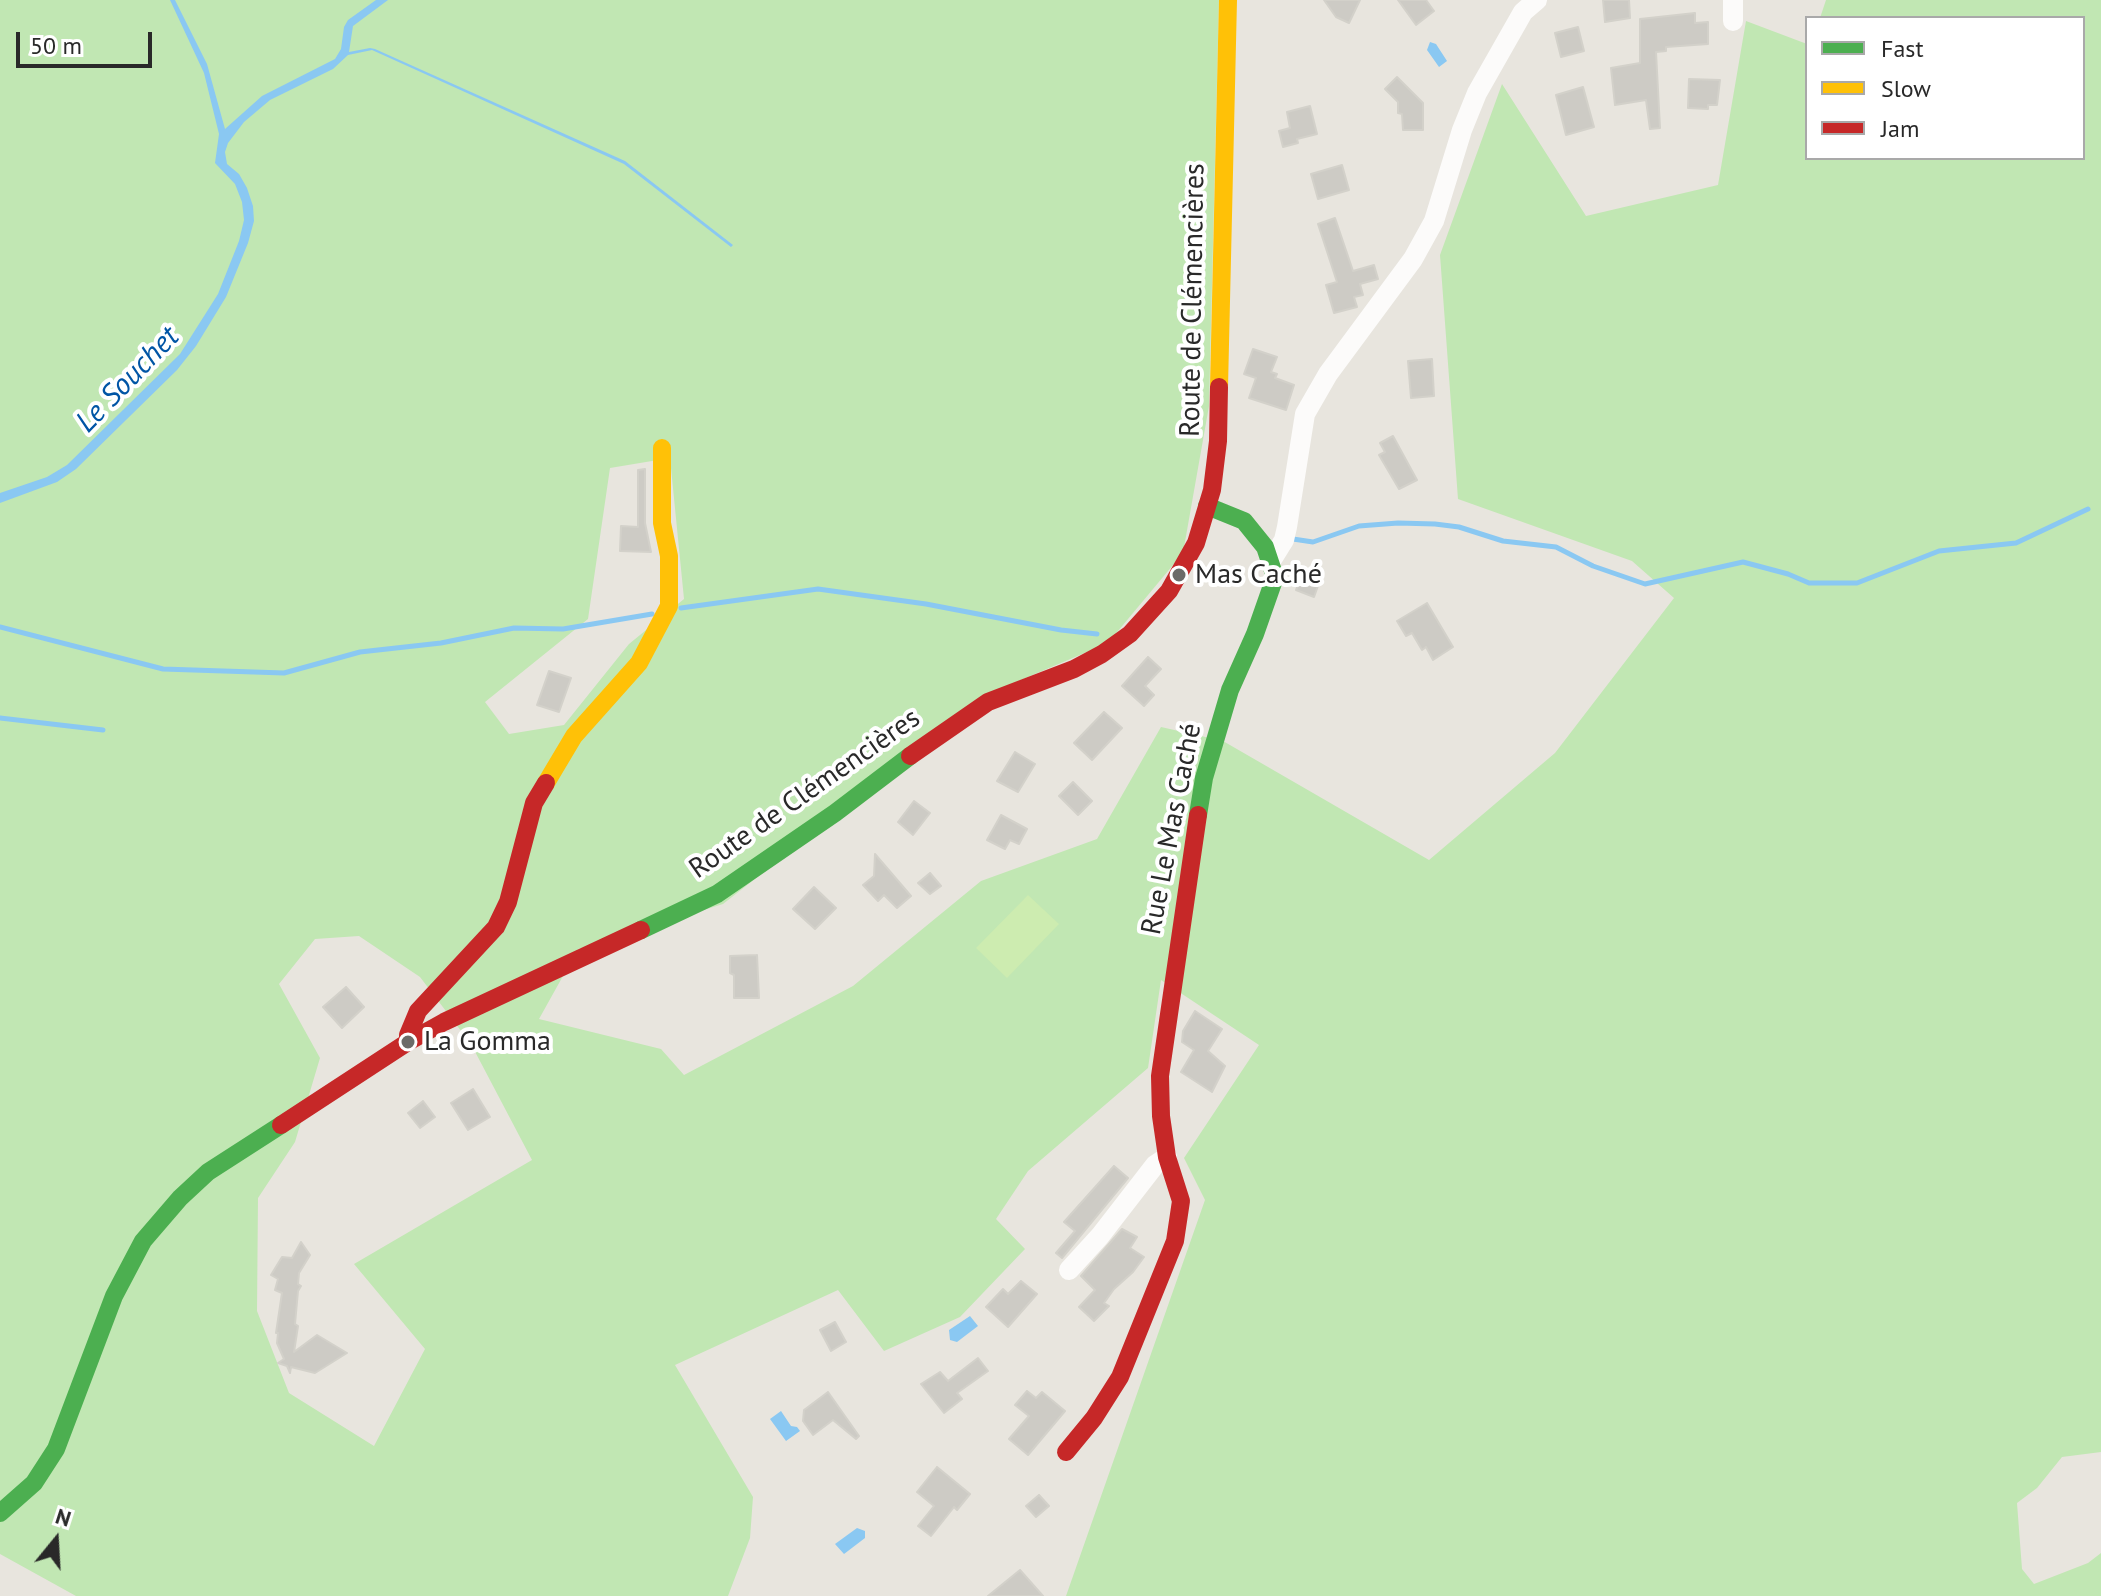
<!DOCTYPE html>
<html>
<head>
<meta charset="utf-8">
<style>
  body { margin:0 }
  #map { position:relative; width:2101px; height:1596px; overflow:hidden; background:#e8e5de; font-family:"PT Sans",sans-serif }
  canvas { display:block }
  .legend { position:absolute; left:1805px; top:16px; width:280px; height:144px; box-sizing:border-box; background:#fff; border:2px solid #a9a9a9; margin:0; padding:10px 14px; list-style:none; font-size:24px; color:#292929 }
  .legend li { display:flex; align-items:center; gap:16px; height:40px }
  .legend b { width:40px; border:2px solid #a9a9a9 }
  .north { position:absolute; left:16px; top:1500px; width:80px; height:80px; -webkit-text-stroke:6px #fff; paint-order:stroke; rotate:18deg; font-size:22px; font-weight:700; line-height:32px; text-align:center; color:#292929 }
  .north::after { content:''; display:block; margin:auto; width:28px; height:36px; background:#292929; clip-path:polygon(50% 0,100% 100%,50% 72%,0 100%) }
  .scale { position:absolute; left:16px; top:32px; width:136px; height:36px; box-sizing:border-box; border:4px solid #292929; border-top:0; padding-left:10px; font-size:24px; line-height:28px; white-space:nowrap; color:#292929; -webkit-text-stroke:6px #fff; paint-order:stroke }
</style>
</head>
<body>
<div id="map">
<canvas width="2101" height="1596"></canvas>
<ul class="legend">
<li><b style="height:10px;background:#4caf50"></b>Fast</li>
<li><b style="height:10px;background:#ffc107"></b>Slow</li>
<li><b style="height:10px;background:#c62828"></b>Jam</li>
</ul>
<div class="north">N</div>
<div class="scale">50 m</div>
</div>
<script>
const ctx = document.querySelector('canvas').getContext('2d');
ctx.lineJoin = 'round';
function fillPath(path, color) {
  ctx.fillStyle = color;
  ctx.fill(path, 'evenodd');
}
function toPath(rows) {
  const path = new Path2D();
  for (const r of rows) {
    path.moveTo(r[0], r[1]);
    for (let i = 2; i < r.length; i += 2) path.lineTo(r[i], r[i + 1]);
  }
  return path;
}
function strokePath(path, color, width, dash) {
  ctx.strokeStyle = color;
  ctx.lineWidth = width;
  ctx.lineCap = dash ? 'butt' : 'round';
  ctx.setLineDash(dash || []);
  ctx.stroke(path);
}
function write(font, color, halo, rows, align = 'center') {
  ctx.font = font + ' "PT Sans",sans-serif';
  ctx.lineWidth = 8;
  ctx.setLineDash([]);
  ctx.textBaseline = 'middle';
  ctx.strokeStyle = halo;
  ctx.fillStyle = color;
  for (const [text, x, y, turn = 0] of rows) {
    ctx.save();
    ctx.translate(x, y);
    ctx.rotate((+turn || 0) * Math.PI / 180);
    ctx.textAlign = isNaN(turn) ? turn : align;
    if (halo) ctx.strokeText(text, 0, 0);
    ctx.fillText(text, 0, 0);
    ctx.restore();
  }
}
fillPath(toPath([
  [0,0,1219,0,1209,406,1183,553,1108,643,995,691,723,904,578,949,539,1019,661,1049,684,1075,853,986,981,881,1097,839,1161,727,1223,741,1429,860,1555,753,1674,598,1632,561,1458,499,1440,255,1502,84,1586,216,1718,185,1746,21,1807,44,1807,158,2083,158,2083,18,1820,18,1826,0,2101,0,2101,1452,2062,1457,2037,1488,2017,1503,2022,1569,2034,1584,2088,1563,2101,1553,2101,1596,1066,1596,1205,1200,1184,1158,1259,1045,1161,980,1148,1068,1028,1171,996,1219,1025,1249,960,1317,884,1351,838,1290,675,1365,753,1497,750,1538,728,1596,76,1596,0,1554],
  [670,458,684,599,629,644,564,725,509,734,485,702,588,619,610,468],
  [359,936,420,977,471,1044,532,1160,354,1264,425,1349,374,1446,289,1393,257,1311,258,1198,295,1142,320,1058,279,984,315,939]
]), '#c1e7b3');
fillPath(toPath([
  [1028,895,1059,924,1007,978,976,948]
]), '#cdecb0');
fillPath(toPath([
  [170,0,175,0,207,64,225,129,262,96,335,59,341,49,344,27,348,20,376,0,388,0,353,26,349,52,370,48,375,49,625,161,733,245,731,247,624,164,372,50,348,55,333,69,270,100,244,122,228,143,225,152,227,164,239,174,247,188,253,206,254,221,248,243,226,297,196,346,177,370,76,469,57,482,0,503,0,493,47,477,67,465,180,354,218,294,239,241,244,220,242,202,235,184,215,163,219,134,204,73],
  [1430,42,1436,44,1447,61,1439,67,1427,50],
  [970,1316,978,1326,957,1342,950,1340,949,1330],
  [781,1411,791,1426,797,1427,800,1431,786,1441,770,1419],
  [857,1528,865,1531,865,1538,844,1554,835,1544]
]), '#8ac8f2');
strokePath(toPath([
  [1293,539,1313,542,1359,526,1398,523,1435,524,1459,527,1503,541,1556,547,1593,566,1645,584,1743,562,1788,574,1809,583,1857,583,1939,551,2016,543,2088,509],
  [681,608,818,589,926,604,1061,630,1097,634],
  [0,627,163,669,284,673,360,652,441,643,514,628,563,629,652,614],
  [0,718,103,730]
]), '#8ac8f2', 5);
const building = toPath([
  [1324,0,1360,0,1349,23,1336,17,1324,0],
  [1398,0,1426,0,1434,11,1416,25,1398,0],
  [1603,0,1629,0,1630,18,1605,22,1603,0],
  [1695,13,1695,23,1708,22,1708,44,1666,47,1666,51,1656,52,1660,128,1650,129,1646,100,1615,105,1611,68,1640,63,1640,19,1695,13],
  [1578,27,1584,51,1561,57,1555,33,1578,27],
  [1397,77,1423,103,1423,130,1403,130,1402,114,1398,113,1398,102,1385,89,1397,77],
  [1689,79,1720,80,1717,105,1708,105,1708,109,1688,108,1689,79],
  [1583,87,1594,127,1566,135,1556,95,1583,87],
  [1310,106,1317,134,1297,139,1298,143,1283,147,1279,131,1290,128,1287,112,1310,106],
  [1342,165,1349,190,1318,199,1311,174,1342,165],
  [1335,218,1353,271,1374,265,1378,279,1360,284,1363,295,1354,297,1357,307,1334,313,1326,285,1337,282,1318,224,1335,218],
  [1253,349,1277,357,1271,372,1277,374,1275,378,1294,385,1286,410,1249,398,1256,378,1244,374,1253,349],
  [1432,359,1434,396,1411,398,1408,361,1432,359],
  [1393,436,1417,480,1399,489,1379,455,1385,452,1380,443,1393,436],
  [645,469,645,523,651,552,620,551,621,526,638,527,638,470,645,469],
  [1302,576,1319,583,1314,597,1296,590,1302,576],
  [1427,603,1453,647,1433,660,1426,647,1422,650,1412,633,1406,636,1397,621,1427,603],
  [1148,657,1161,669,1145,686,1154,695,1144,706,1122,686,1148,657],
  [549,671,571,678,559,712,537,705,549,671],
  [1104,712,1122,728,1092,760,1074,743,1104,712],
  [1015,752,1035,764,1018,792,997,781,1015,752],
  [1073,782,1092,801,1078,815,1059,796,1073,782],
  [914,801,930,813,913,835,898,822,914,801],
  [1001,815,1027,829,1019,844,1010,840,1005,849,987,840,1001,815],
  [875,854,911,896,897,908,884,895,878,901,863,885,874,876,875,854],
  [930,873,941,886,930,894,918,883,930,873],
  [814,887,836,908,815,929,793,909,814,887],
  [757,955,759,998,734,998,734,975,730,973,730,956,757,955],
  [346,987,364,1007,342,1028,323,1007,346,987],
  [1195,1011,1222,1029,1208,1051,1225,1066,1212,1092,1181,1072,1194,1050,1182,1042,1183,1031,1195,1011],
  [473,1089,490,1117,468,1130,451,1103,473,1089],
  [423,1101,435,1117,420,1128,408,1113,423,1101],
  [1114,1166,1128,1178,1062,1258,1056,1253,1075,1231,1064,1222,1114,1166],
  [1122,1229,1137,1237,1130,1248,1144,1257,1133,1272,1114,1289,1104,1303,1109,1306,1094,1321,1079,1307,1095,1290,1081,1276,1122,1229],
  [301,1242,310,1255,299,1273,298,1284,301,1286,298,1291,295,1324,298,1326,294,1352,317,1335,347,1353,315,1373,291,1367,290,1373,287,1366,278,1363,284,1359,277,1343,278,1333,276,1333,282,1293,275,1290,278,1279,271,1275,282,1257,292,1258,301,1242],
  [1021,1281,1037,1294,1008,1327,986,1307,1003,1289,1008,1294,1021,1281],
  [835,1322,846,1342,831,1351,820,1330,835,1322],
  [978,1358,988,1371,957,1393,962,1399,944,1413,921,1384,940,1372,948,1381,978,1358],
  [1027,1391,1036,1398,1042,1392,1065,1411,1028,1455,1009,1439,1029,1416,1015,1405,1027,1391],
  [828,1392,859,1436,856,1439,833,1420,813,1435,803,1421,804,1410,828,1392],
  [937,1467,970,1494,957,1510,954,1507,931,1536,918,1526,934,1506,917,1492,937,1467],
  [1039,1495,1049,1506,1036,1517,1026,1506,1039,1495],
  [1020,1570,1043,1596,988,1596,1020,1570]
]);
fillPath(building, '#cdcbc5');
strokePath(building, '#d3d1ca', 2);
strokePath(toPath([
  [1733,21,1733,0],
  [1271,561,1284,540,1287,527,1305,414,1328,374,1413,259,1434,221,1462,130,1477,93,1523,12,1537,0],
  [1069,1270,1100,1236,1155,1165,1167,1157]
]), '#fcfbfa', 20);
strokePath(toPath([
  [1198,815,1204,778,1230,690,1255,634,1275,577,1265,547,1244,521,1207,506],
  [641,930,717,894,835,813,910,756],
  [0,1513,34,1483,56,1449,114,1296,143,1241,180,1198,208,1172,281,1125]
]), '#4caf50', 18);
strokePath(toPath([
  [1219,387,1228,0],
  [546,783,574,736,639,663,669,606,669,556,662,523,662,448]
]), '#ffc107', 18);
strokePath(toPath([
  [910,756,988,702,1074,669,1102,654,1130,634,1169,591,1196,543,1212,490,1218,441,1219,387],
  [408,1042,408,1035,418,1011,496,927,508,902,534,803,546,783],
  [281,1125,408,1042,444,1022,641,930],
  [1066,1452,1094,1418,1120,1377,1175,1241,1181,1201,1167,1157,1161,1116,1160,1076,1198,815]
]), '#c62828', 18);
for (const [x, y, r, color] of [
  [1179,575,8,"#6c6b68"],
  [408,1042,8,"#6c6b68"]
]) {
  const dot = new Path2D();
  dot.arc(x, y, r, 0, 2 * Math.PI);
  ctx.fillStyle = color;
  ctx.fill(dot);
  strokePath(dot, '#fff', 3);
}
write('28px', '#292929', '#fff', [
  ["Route de Clémencières",1193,300,-89],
  ["Route de Clémencières",805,794,-35],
  ["Rue Le Mas Caché",1172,829,-79]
]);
write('28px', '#292929', '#fff', [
  ["Mas Caché",1195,575],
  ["La Gomma",424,1042]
], 'left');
write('italic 30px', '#0055a5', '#fff', [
  ["Le Souchet",128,380,-46]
]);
</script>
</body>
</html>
